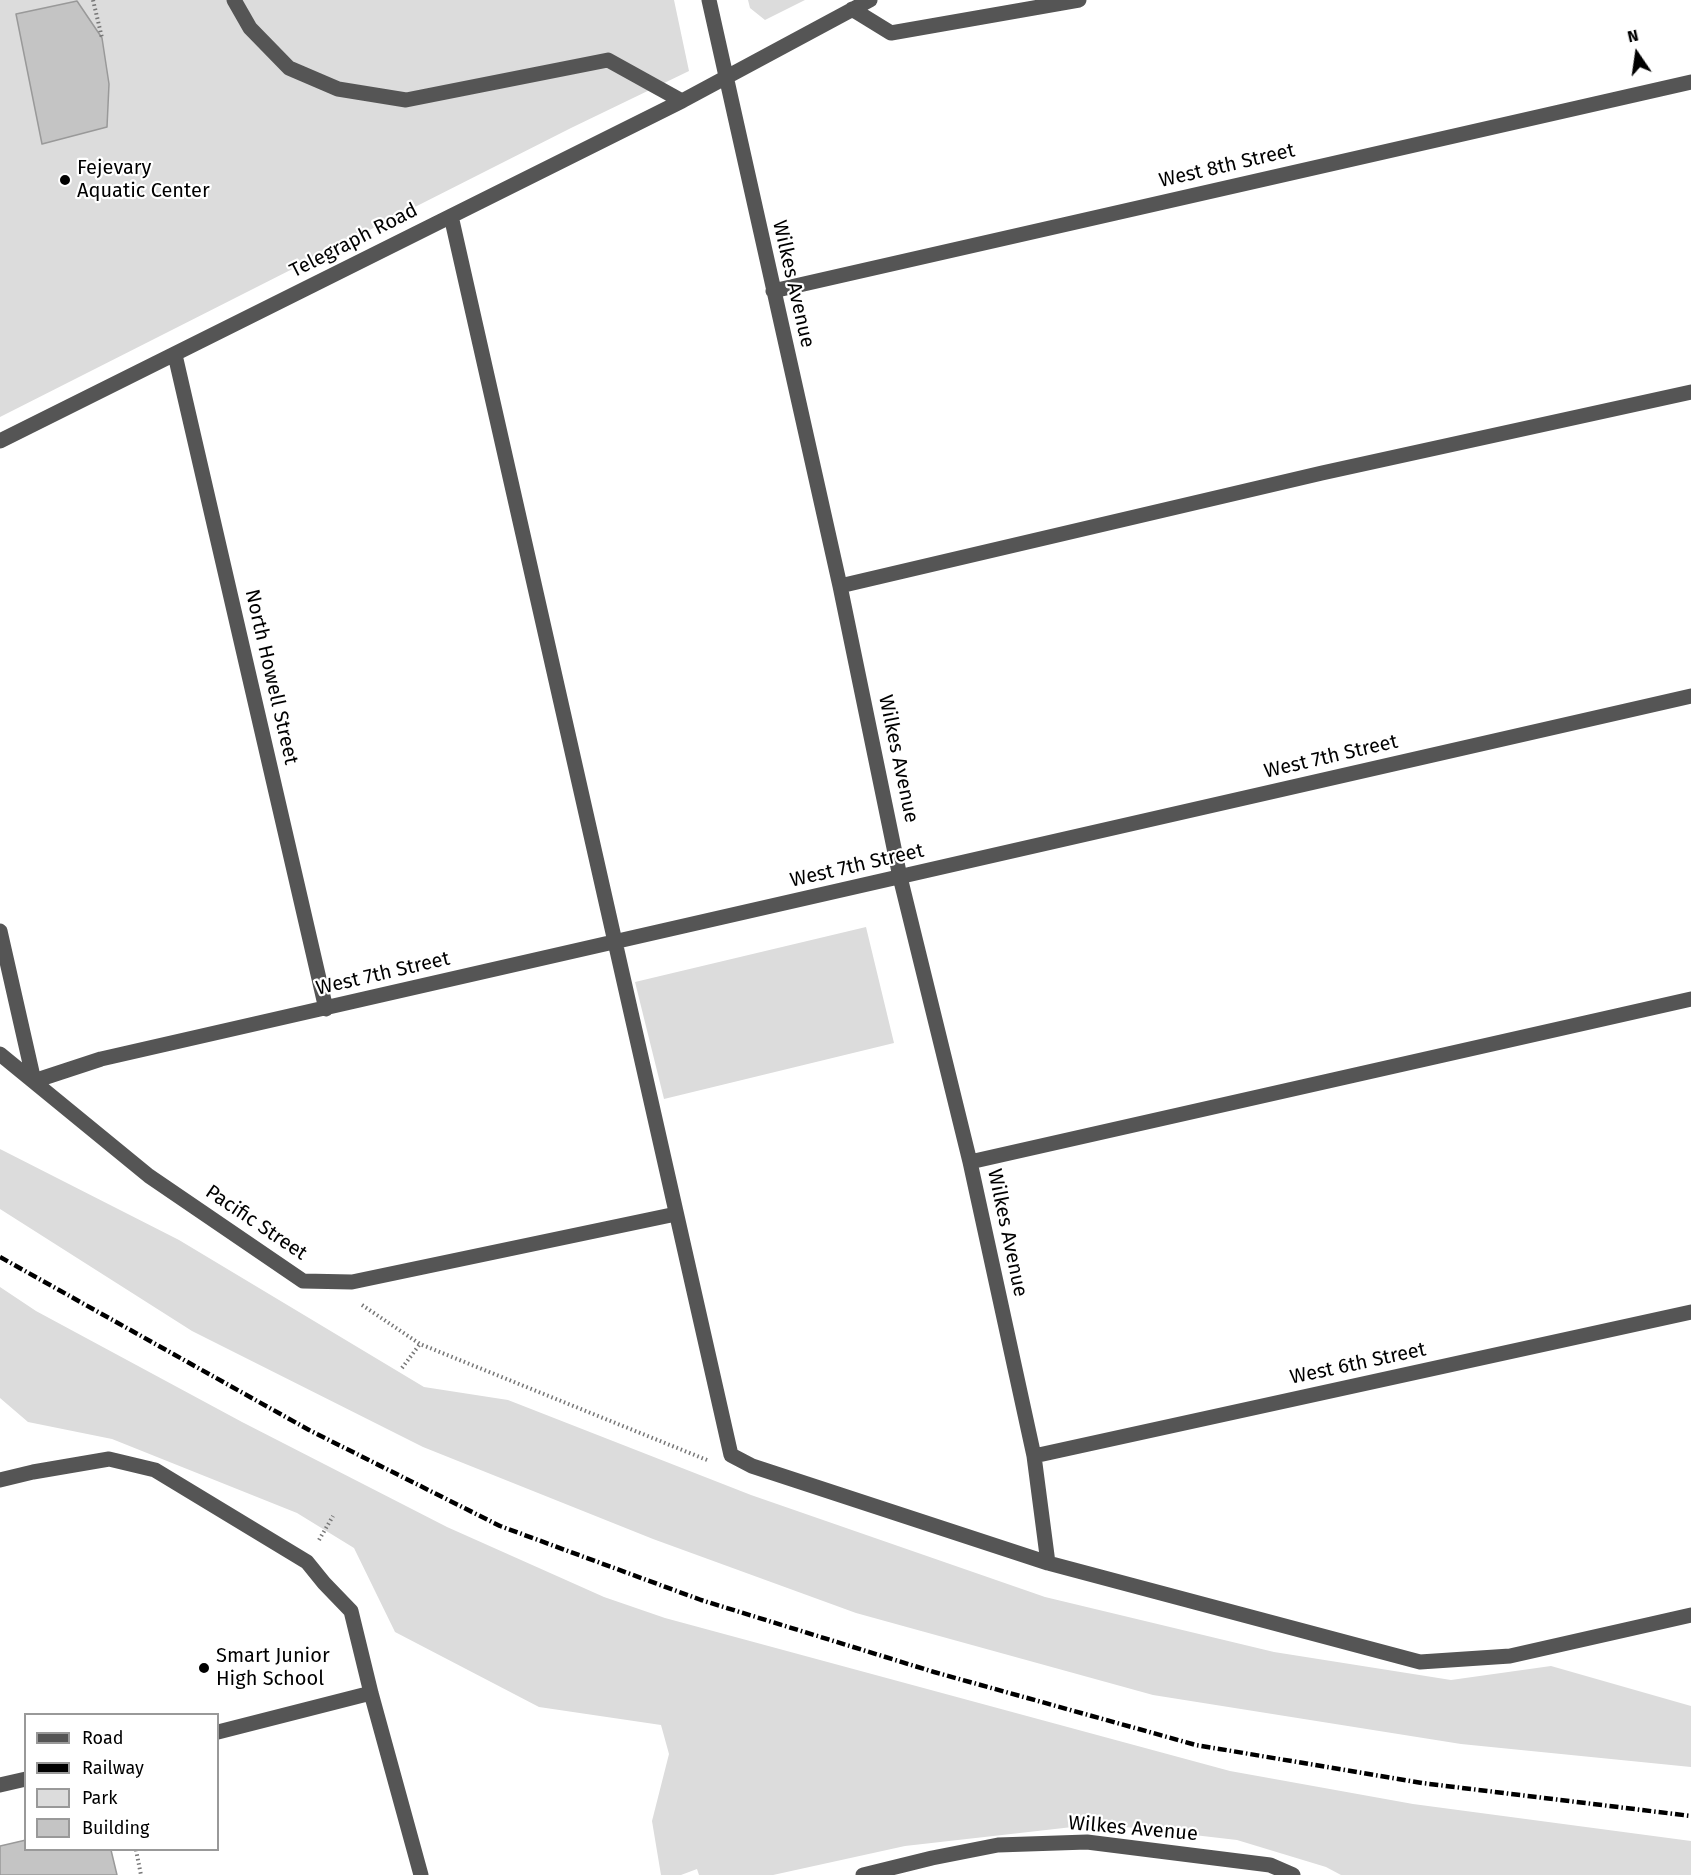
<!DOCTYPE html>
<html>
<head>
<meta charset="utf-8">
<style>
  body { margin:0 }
  #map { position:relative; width:1691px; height:1875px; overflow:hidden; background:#fff; font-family:"Fira Sans",sans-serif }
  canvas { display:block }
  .legend { position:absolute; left:24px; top:1713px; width:195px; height:138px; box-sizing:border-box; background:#fff; border:2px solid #999; margin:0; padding:8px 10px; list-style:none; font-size:18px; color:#000 }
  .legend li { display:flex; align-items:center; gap:12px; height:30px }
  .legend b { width:30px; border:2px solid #999 }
  .north { position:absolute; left:1607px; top:24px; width:60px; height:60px; -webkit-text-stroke:4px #fff; paint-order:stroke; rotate:347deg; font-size:16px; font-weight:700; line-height:24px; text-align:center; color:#000 }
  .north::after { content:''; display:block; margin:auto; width:21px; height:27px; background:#000; clip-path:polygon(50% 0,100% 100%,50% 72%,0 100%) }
</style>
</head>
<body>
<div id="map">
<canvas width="1691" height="1875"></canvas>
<ul class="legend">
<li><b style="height:8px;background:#555"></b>Road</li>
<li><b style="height:8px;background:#000"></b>Railway</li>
<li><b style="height:16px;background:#dcdcdc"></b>Park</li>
<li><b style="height:16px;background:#c4c4c4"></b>Building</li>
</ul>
<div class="north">N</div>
</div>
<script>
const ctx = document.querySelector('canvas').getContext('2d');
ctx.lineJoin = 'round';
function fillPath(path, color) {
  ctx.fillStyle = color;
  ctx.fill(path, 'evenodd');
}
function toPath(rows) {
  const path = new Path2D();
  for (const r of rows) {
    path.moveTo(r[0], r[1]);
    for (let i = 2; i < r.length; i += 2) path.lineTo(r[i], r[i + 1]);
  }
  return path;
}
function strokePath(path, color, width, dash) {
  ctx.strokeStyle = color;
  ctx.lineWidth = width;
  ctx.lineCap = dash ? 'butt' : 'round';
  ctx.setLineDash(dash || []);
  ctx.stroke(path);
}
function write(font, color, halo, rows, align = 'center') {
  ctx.font = font + ' "Fira Sans",sans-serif';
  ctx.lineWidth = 4.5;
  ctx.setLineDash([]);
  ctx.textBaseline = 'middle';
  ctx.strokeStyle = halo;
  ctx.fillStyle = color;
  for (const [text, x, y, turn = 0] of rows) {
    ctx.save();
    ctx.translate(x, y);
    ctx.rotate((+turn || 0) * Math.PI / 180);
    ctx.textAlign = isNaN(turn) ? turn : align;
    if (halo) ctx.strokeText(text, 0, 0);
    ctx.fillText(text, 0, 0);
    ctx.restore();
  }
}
fillPath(toPath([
  [0,0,674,0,689,71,571,128,0,417],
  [748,0,805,0,765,20,750,8],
  [866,927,894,1043,664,1099,635,982],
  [0,1149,179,1240,424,1387,508,1400,751,1495,1045,1597,1274,1652,1451,1680,1551,1666,1691,1706,1691,1767,1461,1744,1153,1695,856,1613,653,1539,423,1447,192,1331,0,1209],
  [0,1287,36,1311,242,1422,447,1527,604,1597,665,1618,1230,1771,1413,1804,1691,1841,1691,1875,1341,1875,1326,1867,1237,1840,1099,1824,905,1846,773,1875,699,1875,697,1869,681,1875,661,1875,652,1821,669,1754,661,1725,539,1707,395,1632,354,1548,297,1513,112,1439,28,1422,0,1398]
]), '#dcdcdc');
const building = toPath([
  [77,1,102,38,109,84,107,127,42,144,16,14,77,1],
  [26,1840,26,1850,111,1850,117,1875,0,1875,0,1846,26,1840]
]);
fillPath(building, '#c4c4c4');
strokePath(building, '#999', 1.5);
strokePath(toPath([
  [93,0,102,38],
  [362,1305,420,1344,707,1460],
  [402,1368,420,1344],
  [319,1540,333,1516],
  [136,1850,141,1875]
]), '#777', 4, [1.5, 3]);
strokePath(toPath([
  [234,0,250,28,289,68,338,89,406,100,608,60,682,101],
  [709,0,840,586,900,877,970,1162,1034,1456,1048,1563],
  [852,9,891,33,1079,0],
  [451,216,731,1455,752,1466,1048,1563,1420,1662,1510,1656,1691,1615],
  [773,291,1691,82],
  [175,355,326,1009],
  [0,441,682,101,870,0],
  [840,586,1322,473,1691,392],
  [0,931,34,1081,101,1059,1691,696],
  [0,1054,149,1176,303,1281,352,1282,676,1214],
  [970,1162,1691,999],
  [1034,1456,1691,1312],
  [0,1480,33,1472,109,1459,155,1470,307,1562,324,1583,351,1611,371,1693,421,1875],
  [218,1732,371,1693],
  [0,1785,26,1779],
  [863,1875,932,1858,998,1845,1087,1842,1270,1865,1293,1875]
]), '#555', 15);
strokePath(toPath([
  [0,1257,309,1430,500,1526,701,1600,934,1672,1196,1745,1422,1783,1691,1816]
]), '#000', 4.5, [9, 3, 1.5, 3]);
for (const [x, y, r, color] of [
  [65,180,6,"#000"],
  [204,1668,6,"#000"]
]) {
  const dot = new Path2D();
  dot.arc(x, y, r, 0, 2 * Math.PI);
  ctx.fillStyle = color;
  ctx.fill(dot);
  strokePath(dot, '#fff', 2);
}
write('20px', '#000', '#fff', [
  ["West 8th Street",1227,166,-13],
  ["Telegraph Road",354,241,-27],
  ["Wilkes Avenue",793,284,77],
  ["North Howell Street",271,677,77],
  ["West 7th Street",1331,757,-13],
  ["Wilkes Avenue",898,759,78],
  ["West 7th Street",857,866,-13],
  ["West 7th Street",383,974,-13],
  ["Pacific Street",256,1223,34],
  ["Wilkes Avenue",1007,1233,78],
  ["West 6th Street",1358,1364,-12],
  ["Wilkes Avenue",1133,1829,5]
]);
write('20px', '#000', '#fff', [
  ["Fejevary",77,168],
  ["Aquatic Center",77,191],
  ["Smart Junior",216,1656],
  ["High School",216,1679]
], 'left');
</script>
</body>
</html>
